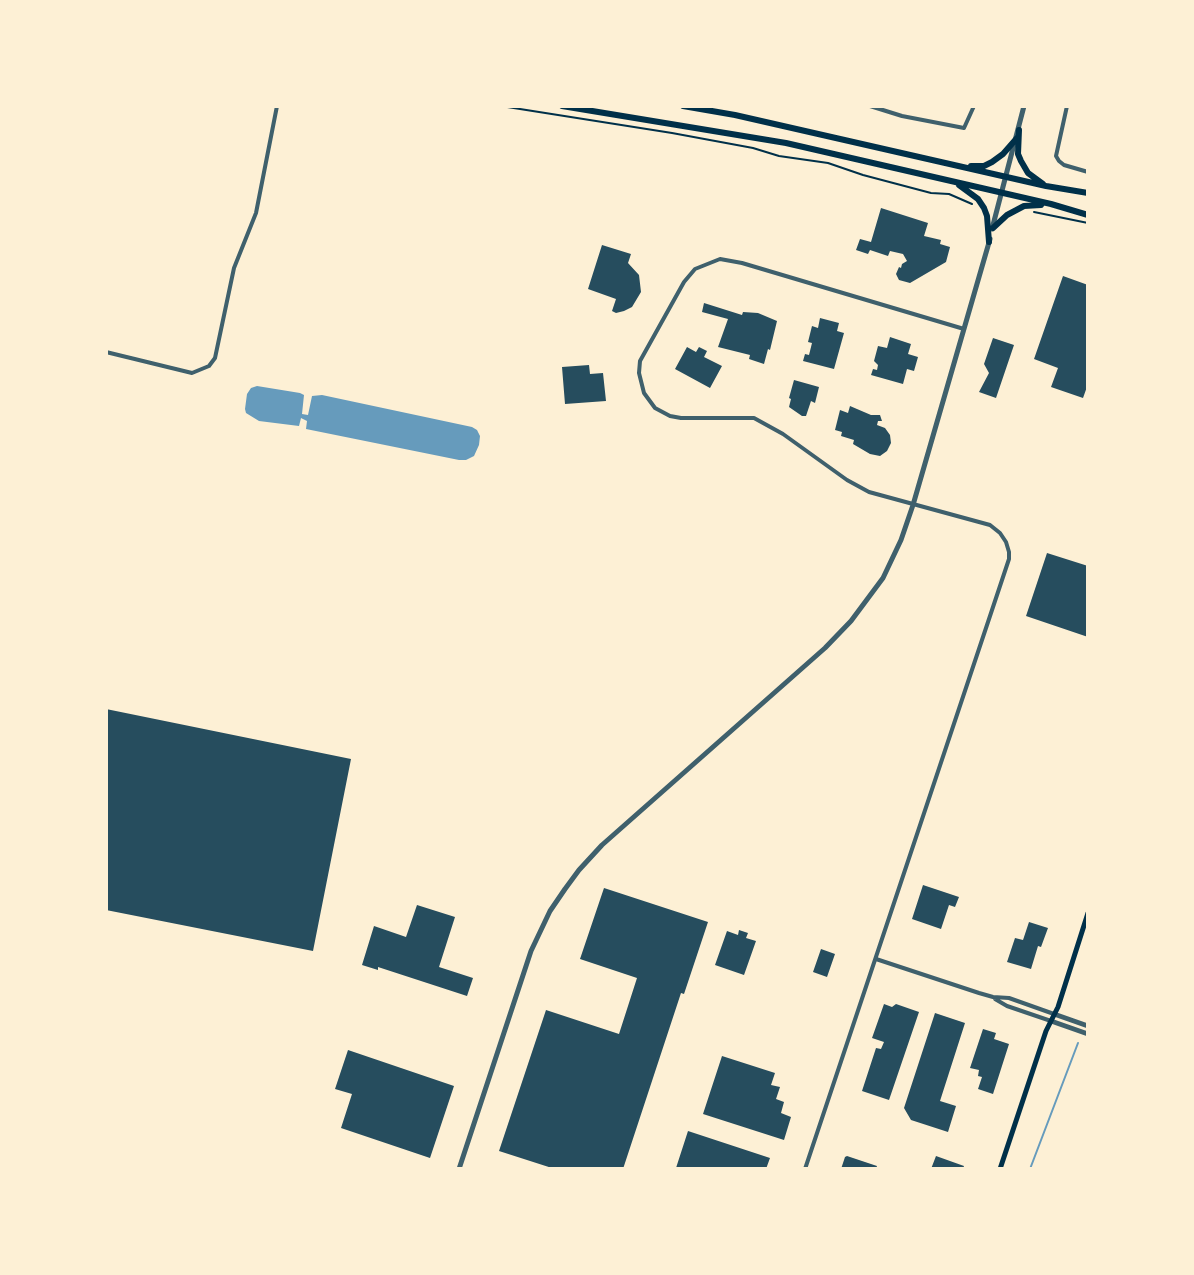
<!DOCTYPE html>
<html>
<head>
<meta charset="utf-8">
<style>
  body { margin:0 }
  #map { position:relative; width:1194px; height:1275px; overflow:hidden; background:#fdf0d5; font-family:Helvetica,sans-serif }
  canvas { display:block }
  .frame { position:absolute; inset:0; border:108px solid #fdf0d5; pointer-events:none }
</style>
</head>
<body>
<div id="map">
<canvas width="1194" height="1275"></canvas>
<div class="frame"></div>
</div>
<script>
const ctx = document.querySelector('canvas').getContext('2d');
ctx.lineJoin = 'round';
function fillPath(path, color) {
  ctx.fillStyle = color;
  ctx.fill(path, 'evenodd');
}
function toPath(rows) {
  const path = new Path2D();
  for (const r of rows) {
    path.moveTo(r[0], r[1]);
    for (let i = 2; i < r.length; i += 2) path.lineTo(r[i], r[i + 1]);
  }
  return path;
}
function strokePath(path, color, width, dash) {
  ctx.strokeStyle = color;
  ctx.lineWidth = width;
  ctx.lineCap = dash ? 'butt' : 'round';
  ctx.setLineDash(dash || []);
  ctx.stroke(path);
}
fillPath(toPath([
  [257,386,300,393,304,395,302,414,308,415,312,396,322,395,472,427,477,430,480,436,479,445,474,456,466,460,459,460,306,429,307,421,301,418,299,426,259,421,246,413,245,409,247,394,251,388]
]), '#669bbc');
strokePath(toPath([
  [1030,1169,1078,1043]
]), '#669bbc', 2);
fillPath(toPath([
  [881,208,928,223,924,236,941,240,940,244,950,247,946,262,910,283,899,280,896,274,899,267,901,268,902,264,907,261,903,254,890,251,888,256,870,250,868,254,856,250,860,239,871,242],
  [602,245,631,254,628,263,639,275,641,292,632,307,624,311,616,313,612,311,616,299,588,289],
  [1063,276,1088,285,1088,384,1083,398,1051,387,1058,368,1034,359],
  [704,303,742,315,743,312,758,313,777,321,770,350,768,349,764,364,749,359,750,355,718,347,728,319,702,312],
  [820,318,839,323,837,331,844,333,834,369,803,361,805,354,809,355,812,343,808,342,812,326,818,328],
  [890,337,911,344,908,354,918,357,914,371,907,369,903,384,871,375,873,369,877,370,878,365,874,361,878,346,887,348],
  [993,338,1014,345,996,398,979,392,989,373,984,364],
  [687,347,696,352,699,347,707,351,704,357,722,366,710,388,675,369],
  [589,365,590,374,603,373,606,401,565,404,562,367],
  [794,380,819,387,815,403,811,401,806,416,802,416,789,407,791,399,789,398],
  [850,406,871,415,880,415,882,421,878,421,877,425,885,428,890,435,891,443,887,451,880,456,870,454,853,444,854,440,841,436,842,432,835,430,840,410,848,413],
  [1047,553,1088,566,1088,637,1026,616],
  [106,709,351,759,313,951,106,910],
  [923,885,959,897,955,907,949,905,941,929,912,919],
  [604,888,708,922,684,994,681,993,623,1169,555,1169,499,1151,546,1010,619,1034,637,978,580,959],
  [417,905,455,917,439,967,473,978,467,996,378,967,378,970,362,965,374,926,406,937],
  [1029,922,1048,928,1041,947,1038,946,1031,969,1007,962,1015,938,1023,940],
  [739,930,748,933,746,938,756,941,744,975,715,965,727,931,738,935],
  [821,949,835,954,827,977,813,972],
  [884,1004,892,1007,896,1004,919,1012,889,1100,862,1091,876,1048,881,1049,884,1042,872,1038],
  [935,1013,965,1023,940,1101,956,1106,948,1132,911,1120,904,1108],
  [983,1029,996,1033,994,1039,1009,1044,993,1094,978,1089,982,1077,978,1076,979,1070,970,1068],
  [348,1050,454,1086,430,1158,341,1128,352,1094,335,1089],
  [722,1056,775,1073,771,1085,780,1087,776,1099,784,1102,781,1113,791,1117,784,1140,703,1114],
  [688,1131,770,1158,766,1169,676,1168],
  [847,1156,877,1166,876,1169,841,1169,845,1157],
  [936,1156,964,1166,963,1169,931,1169]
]), '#264d5e');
strokePath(toPath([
  [501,106,672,133,753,148,779,156,828,163,863,175,931,193,949,194,972,204],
  [1034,212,1088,223]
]), '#003049', 2);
strokePath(toPath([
  [870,106,902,116,964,128,974,106],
  [1067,106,1056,156,1059,161,1064,165,1088,172],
  [106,352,192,373,209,366,215,358,234,268,256,213,277,106],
  [876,959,979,993,993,997,1009,998,1054,1014],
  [995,999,1007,1006,1051,1021],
  [805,1169,988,622,1009,559,1009,552,1006,542,1000,533,990,525,869,492,847,480,783,434,754,418,681,418,670,416,655,408,644,393,639,373,640,361,684,282,695,269,720,259,742,263,964,329]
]), '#3f606c', 4);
strokePath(toPath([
  [992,229,1024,106],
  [1054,1014,1088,1026],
  [1051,1021,1088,1034],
  [459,1169,531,951,550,911,565,889,579,870,602,845,825,648,851,621,883,578,901,540,913,505,990,239]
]), '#3f606c', 5);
strokePath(toPath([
  [1000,1169,1046,1031,1058,1007,1088,913]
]), '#003049', 5);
strokePath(toPath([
  [562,106,786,143,1051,204,1088,215],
  [683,106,735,115,1046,186,1088,193],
  [1019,130,1018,154,1021,161,1028,173,1043,184],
  [971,166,984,166,992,162,1003,154,1017,138],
  [959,185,978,199,984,208,987,216,989,242],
  [993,228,1007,215,1024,206,1041,205]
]), '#003049', 6);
</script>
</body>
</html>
